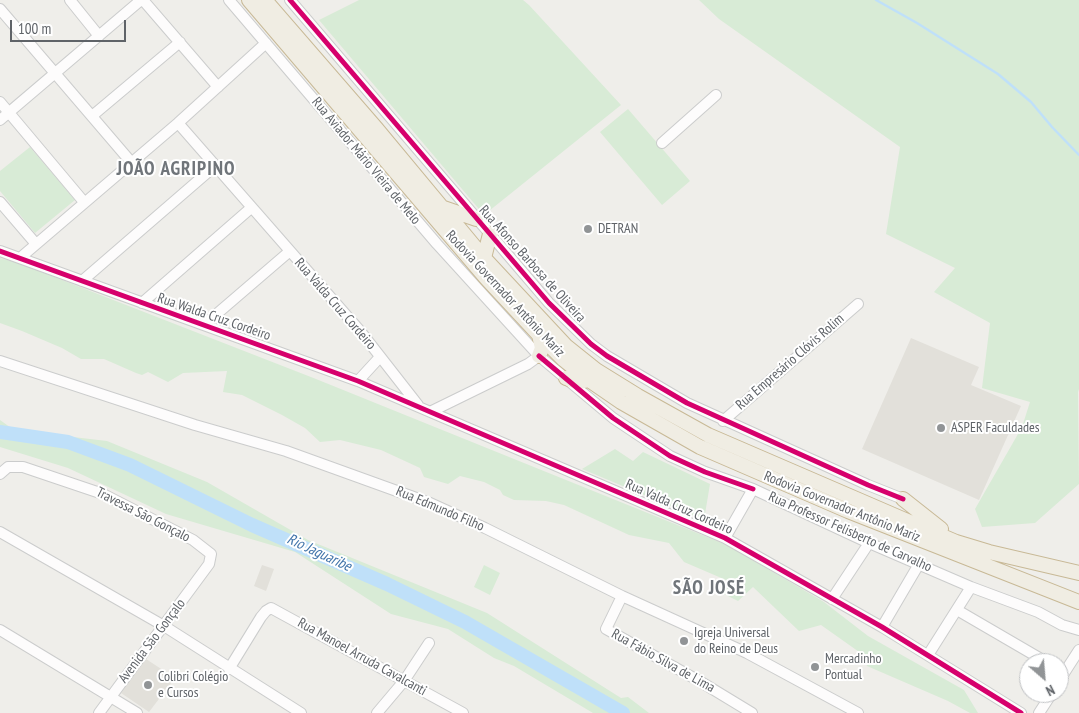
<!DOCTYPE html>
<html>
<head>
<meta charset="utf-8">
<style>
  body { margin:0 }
  #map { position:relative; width:1079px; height:713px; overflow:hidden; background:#efeeea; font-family:"PT Sans Narrow",sans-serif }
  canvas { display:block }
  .north { position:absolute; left:1019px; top:653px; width:50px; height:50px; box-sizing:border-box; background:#fff; border:1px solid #bfc1c3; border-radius:50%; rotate:153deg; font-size:14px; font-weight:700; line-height:20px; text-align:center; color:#5f6368 }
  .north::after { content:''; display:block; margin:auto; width:18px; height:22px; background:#919496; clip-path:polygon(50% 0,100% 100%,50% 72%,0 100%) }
  .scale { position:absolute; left:10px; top:20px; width:116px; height:22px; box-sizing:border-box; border:2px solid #5f6368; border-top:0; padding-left:6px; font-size:15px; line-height:18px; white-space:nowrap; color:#5f6368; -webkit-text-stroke:4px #fff; paint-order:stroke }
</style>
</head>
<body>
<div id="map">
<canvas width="1079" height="713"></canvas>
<div class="north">N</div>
<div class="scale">100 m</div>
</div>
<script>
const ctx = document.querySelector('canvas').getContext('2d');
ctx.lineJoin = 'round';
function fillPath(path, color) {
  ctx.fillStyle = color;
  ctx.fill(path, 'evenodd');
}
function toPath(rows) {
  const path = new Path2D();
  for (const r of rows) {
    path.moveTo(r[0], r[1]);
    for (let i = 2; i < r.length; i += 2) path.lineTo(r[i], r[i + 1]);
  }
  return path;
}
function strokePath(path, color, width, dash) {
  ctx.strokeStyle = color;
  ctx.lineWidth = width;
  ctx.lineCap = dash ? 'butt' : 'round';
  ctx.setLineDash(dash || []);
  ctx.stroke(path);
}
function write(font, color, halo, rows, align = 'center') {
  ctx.font = font + ' "PT Sans Narrow",sans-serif';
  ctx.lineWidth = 4;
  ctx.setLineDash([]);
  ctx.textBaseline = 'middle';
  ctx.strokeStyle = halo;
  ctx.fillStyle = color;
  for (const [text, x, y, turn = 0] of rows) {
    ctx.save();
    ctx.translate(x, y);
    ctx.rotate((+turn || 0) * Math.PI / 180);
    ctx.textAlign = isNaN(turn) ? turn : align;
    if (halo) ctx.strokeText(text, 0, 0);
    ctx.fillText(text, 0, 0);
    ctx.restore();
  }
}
fillPath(toPath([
  [911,338,979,367,971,385,1021,406,979,500,862,449],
  [262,565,274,569,266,591,254,586],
  [146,659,175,678,149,712,121,693]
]), '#e2e0da');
fillPath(toPath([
  [359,0,523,0,529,5,621,105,484,215,319,20],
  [699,0,1079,0,1079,389,1078,392,1079,484,1035,523,982,527,975,509,1022,427,1030,402,982,388,990,323,934,292,955,268,886,234,900,147,719,19],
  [628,109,690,181,662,205,600,132],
  [30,147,75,200,35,233,0,191,0,171],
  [0,258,21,264,316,379,727,545,824,602,868,636,964,690,978,713,970,713,948,701,867,666,862,654,821,625,799,631,753,587,738,601,724,594,726,580,684,562,669,543,629,535,564,505,546,501,514,500,503,495,500,490,484,482,460,476,448,484,424,477,420,468,381,450,340,440,320,442,305,428,282,415,242,395,223,392,227,371,183,373,168,382,148,372,142,375,136,373,104,359,81,359,62,348,22,331,0,323],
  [0,420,14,430,107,441,207,482,308,540,487,613,621,698,628,697,649,713,593,713,514,666,494,658,448,629,391,614,295,552,166,514,68,468,0,447],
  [615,449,633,461,643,452,710,484,704,520,582,469],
  [484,565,500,573,490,595,474,587]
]), '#d8ebd6');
strokePath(toPath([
  [876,0,917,23,998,74,1031,102,1052,127,1079,155]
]), '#bfe0f9', 2.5);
strokePath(toPath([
  [0,432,68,442,130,465,252,525,387,584,465,622,623,713]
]), '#bfe0f9', 14);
const minor = toPath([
  [70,0,99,36],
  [143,0,218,87],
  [229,0,437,244,539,356,613,418,670,456,705,472,753,489],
  [290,0,549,303,591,344,607,356,687,403,868,485,903,499],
  [0,9,131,162],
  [0,102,84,202],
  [92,116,180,42],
  [0,120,141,0],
  [178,123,361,332,418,405],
  [662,143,716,95],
  [0,202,36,244],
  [0,251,358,381,725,538,882,627,1021,713],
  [20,258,178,123,266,43],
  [82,281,215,166],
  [142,303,251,208],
  [205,324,290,251],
  [0,361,195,425,286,451,430,503,485,528,622,596,747,653,858,713],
  [358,381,380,357],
  [432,411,528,364,539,356],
  [723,421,858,304],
  [0,474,8,467,23,467,103,494,193,540,211,554,209,564,99,713],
  [0,532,164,626,301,713],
  [725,538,753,489,869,543,971,587,1038,612,1062,625,1079,630],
  [622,596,606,629,701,682,752,713],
  [832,599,869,543],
  [957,610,1048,663],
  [882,627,919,564],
  [0,630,137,713],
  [928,655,971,587],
  [229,669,261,617,266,611,271,608,463,713],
  [1059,681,1079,650],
  [377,713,404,681,429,643],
  [1039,713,1052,693]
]);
const highway = toPath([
  [249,0,486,278,539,335,563,359,589,380,621,402,700,447,848,511,1079,602],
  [265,0,376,128,484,258,566,346,596,370,638,396,708,435,956,542,989,552,1079,573],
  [444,208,476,219],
  [484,258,490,234],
  [539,335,542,348,539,356],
  [566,378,577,382,589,380],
  [903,499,941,529]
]);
strokePath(minor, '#cbcccc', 12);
strokePath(highway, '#c8b996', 16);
strokePath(minor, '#fdfcfc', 10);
strokePath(highway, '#f0ede3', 14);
strokePath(toPath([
  [290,0,549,303,591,344,607,356,687,403,868,485,903,499],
  [0,251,358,381,725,538,882,627,1021,713],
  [539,356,613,418,670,456,705,472,753,489]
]), '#d6006c', 5);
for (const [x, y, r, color] of [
  [588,229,5,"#919496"],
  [941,428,5,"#919496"],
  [684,641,5,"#919496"],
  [815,667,5,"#919496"],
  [148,685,5,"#919496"]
]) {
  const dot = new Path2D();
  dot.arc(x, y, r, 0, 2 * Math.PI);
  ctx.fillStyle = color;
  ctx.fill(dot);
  strokePath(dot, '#fff', 2);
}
write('14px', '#5f6368', '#fff', [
  ["Rua Aviador Mário Vieira de Melo",366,161,50],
  ["Rua Afonso Barbosa de Oliveira",532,264,48],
  ["Rodovia Governador Antônio Mariz",505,294,47],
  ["Rua Valda Cruz Cordeiro",335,304,49],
  ["Rua Walda Cruz Cordeiro",214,317,19],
  ["Rua Empresário Clóvis Rolim",790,362,-41],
  ["Rua Valda Cruz Cordeiro",679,507,24],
  ["Rodovia Governador Antônio Mariz",842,507,22],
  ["Rua Edmundo Filho",440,509,23],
  ["Travessa São Gonçalo",143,515,27],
  ["Rua Professor Felisberto de Carvalho",850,532,24],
  ["Avenida São Gonçalo",152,641,-53],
  ["Rua Manoel Arruda Cavalcanti",362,657,29],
  ["Rua Fábio Silva de Lima",663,661,29]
]);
write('14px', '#5f6368', '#fff', [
  ["DETRAN",598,229],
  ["ASPER Faculdades",951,428],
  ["Igreja Universal",694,633],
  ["do Reino de Deus",694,649],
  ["Mercadinho",825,659],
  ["Pontual",825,675],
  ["Colibri Colégio",158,677],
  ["e Cursos",158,693]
], 'left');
write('italic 15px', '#4174aa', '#fff', [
  ["Rio Jaguaribe",319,553,25]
]);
ctx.letterSpacing = '1px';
write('bold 19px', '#70757a', '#fff', [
  ["JOÃO AGRIPINO",176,170],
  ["SÃO JOSÉ",709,589]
]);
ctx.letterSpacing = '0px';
</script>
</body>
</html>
